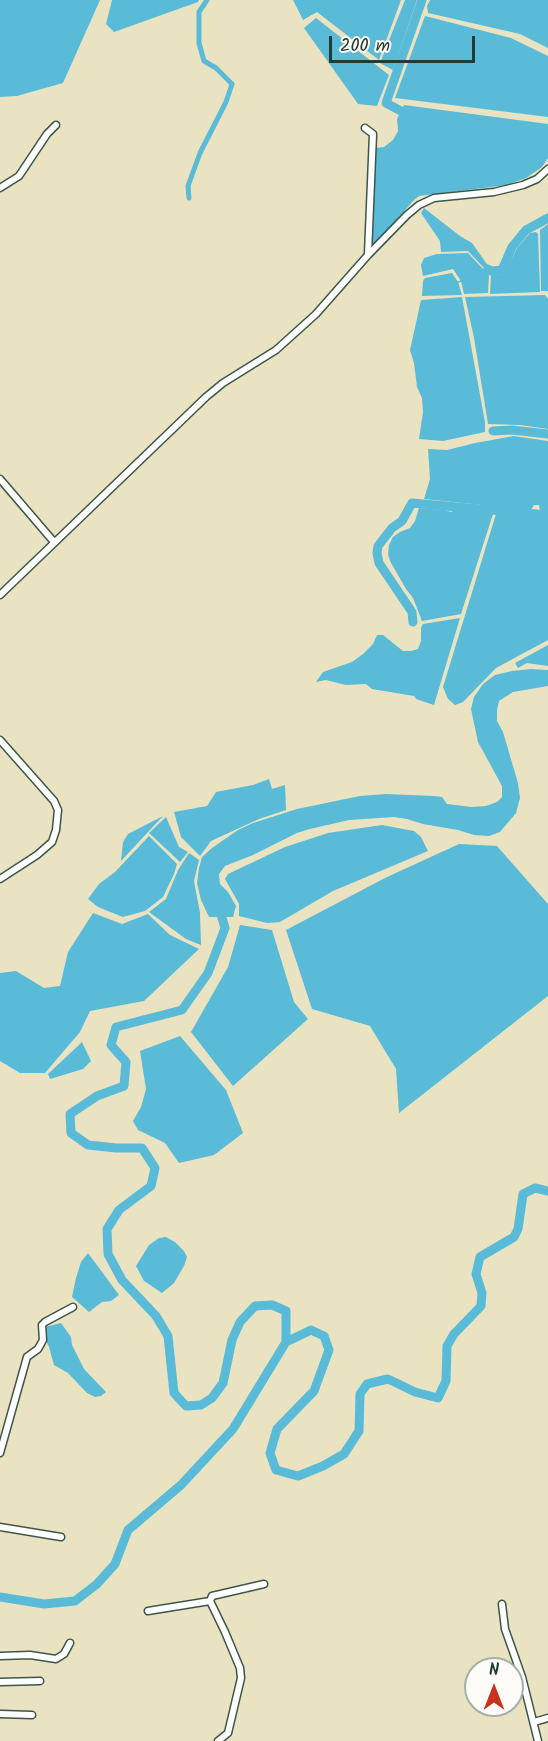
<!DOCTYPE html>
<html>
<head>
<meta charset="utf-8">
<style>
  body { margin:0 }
  #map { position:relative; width:548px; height:1741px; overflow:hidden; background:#e9e3c2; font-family:Kalam,sans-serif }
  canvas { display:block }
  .north { position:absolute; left:464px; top:1657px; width:60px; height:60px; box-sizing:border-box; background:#fdfcf7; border:2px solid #a4b0a9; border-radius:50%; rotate:0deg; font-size:16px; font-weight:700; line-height:24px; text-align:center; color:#1f3d34 }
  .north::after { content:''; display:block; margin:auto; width:21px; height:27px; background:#c8321e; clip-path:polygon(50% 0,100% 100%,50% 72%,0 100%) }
  .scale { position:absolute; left:329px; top:36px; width:146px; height:27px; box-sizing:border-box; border:3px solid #1f3d34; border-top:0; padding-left:8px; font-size:18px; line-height:21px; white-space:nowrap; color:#1f3d34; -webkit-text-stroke:4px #fdfcf7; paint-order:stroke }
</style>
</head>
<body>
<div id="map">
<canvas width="548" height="1741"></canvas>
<div class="north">N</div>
<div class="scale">200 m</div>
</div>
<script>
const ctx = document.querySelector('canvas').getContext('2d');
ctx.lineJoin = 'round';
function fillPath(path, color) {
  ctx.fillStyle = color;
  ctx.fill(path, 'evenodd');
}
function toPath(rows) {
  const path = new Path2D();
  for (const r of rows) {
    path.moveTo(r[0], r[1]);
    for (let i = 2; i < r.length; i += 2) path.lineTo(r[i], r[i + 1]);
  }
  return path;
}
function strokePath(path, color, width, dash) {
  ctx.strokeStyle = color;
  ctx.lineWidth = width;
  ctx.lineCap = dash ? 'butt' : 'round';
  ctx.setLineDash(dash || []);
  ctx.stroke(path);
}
fillPath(toPath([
  [0,0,100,0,63,83,17,96,0,97],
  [112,0,199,0,198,2,114,32,106,24],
  [293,0,401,0,379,60,317,12,303,20],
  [405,0,417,0,393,70,380,63],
  [430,0,548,0,548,48,520,34,428,13,427,6],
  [425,16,511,38,548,56,548,117,395,98],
  [316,18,389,75,377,106,358,104,304,28],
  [404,105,548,124,548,158,542,167,526,178,507,185,419,196,413,201,370,251,375,148,384,147,393,140,398,131,397,119],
  [424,208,460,236,472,243,489,267,488,269,486,270,468,251,441,252,440,241,421,213],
  [548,224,548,291,541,291,540,230],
  [536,232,538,234,540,292,490,294,491,275,504,274,517,248,530,233],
  [468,253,489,275,488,293,464,294,461,281,453,269,423,276,421,265,424,258,437,254],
  [452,273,458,282,462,295,422,296,423,281,425,278],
  [545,295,548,299,548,429,520,425,488,424,474,338,465,297],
  [462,297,485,422,485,432,443,441,419,439,423,412,422,398,417,387,414,363,410,350,421,300],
  [514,436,548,441,548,512,540,511,539,505,534,505,531,510,424,499,430,479,428,449,447,450,475,443],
  [419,508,445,510,451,512,453,511,476,511,493,514,461,614,422,621,413,598,406,589,390,561,388,554,389,545,393,537,400,532,410,528,415,521],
  [496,514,548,519,548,640,496,668,463,702,455,705,448,699,443,687],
  [460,618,434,705,416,699,414,696,372,689,366,684,346,685,326,680,316,682,323,672,352,662,363,654,373,644,377,635,383,635,403,651,411,651,418,649,421,641,421,628,423,624],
  [548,645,548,666,527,663,518,668,515,663],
  [531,669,548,670,548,686,513,692,499,701,497,710,497,721,503,732,518,783,520,798,516,813,500,832,489,836,474,835,458,830,423,824,407,819,394,817,349,820,310,829,297,833,253,855,225,866,219,874,220,884,228,892,236,906,233,917,209,917,201,900,197,883,199,868,202,857,212,848,238,830,253,823,297,809,360,796,386,794,434,796,442,797,447,804,471,807,486,806,497,802,502,797,502,786,478,742,471,709,474,697,483,684,495,675,512,671],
  [269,779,272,789,285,785,286,810,259,819,211,841,200,856,181,837,174,812,207,806,216,792,253,785],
  [163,816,121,861,123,842,128,834],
  [166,817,179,847,188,852,180,862,149,833],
  [382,825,414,831,421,837,428,851,333,891,280,922,267,923,239,916,239,904,225,879,228,874,285,847,328,833],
  [149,836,177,864,174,874,163,897,145,911,123,917,98,907,88,899,99,884,115,872],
  [459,844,497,846,548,904,548,996,399,1113,396,1069,370,1026,312,1009,286,930,387,877],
  [189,853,199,860,194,881,200,913,201,945,186,939,149,912,166,899,178,870],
  [93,913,122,924,148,914,170,935,199,949,144,1001,90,1011,80,1032,45,1073,20,1073,0,1061,0,973,16,971,44,988,60,986,68,952],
  [240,925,272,930,294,1002,308,1019,233,1086,191,1032,228,967],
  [180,1036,226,1090,243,1133,214,1155,179,1163,165,1143,138,1130,133,1121,141,1107,146,1089,140,1051],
  [82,1042,91,1061,83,1069,50,1079,48,1074],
  [166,1237,175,1242,184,1251,187,1257,184,1266,174,1283,162,1293,144,1281,136,1266,149,1245,159,1238],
  [88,1253,119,1295,111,1301,102,1302,89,1312,72,1297,76,1278,81,1262],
  [61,1323,71,1337,72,1345,84,1369,106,1392,101,1396,95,1397,87,1393,68,1373,54,1365,49,1347,44,1336,45,1327]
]), '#59bbd8');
strokePath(toPath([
  [458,282,461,281]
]), '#59bbd8', 1.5);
strokePath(toPath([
  [189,198,188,186,200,153,226,102,232,84,216,68,204,61,199,43,199,12,207,0]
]), '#59bbd8', 5);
strokePath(toPath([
  [401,111,386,103,422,0],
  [488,269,491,271,502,270,512,247,526,230,548,218],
  [493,431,512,430,548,434],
  [413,622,412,612,379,563,377,553,378,546,392,528,402,521,412,503,548,515],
  [286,1342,311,1330,324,1336,329,1350,314,1391,277,1429,270,1453,276,1470,298,1476,323,1466,344,1454,359,1431,360,1394,367,1384,388,1379,415,1392,438,1398,446,1381,447,1346,454,1334,481,1306,482,1293,476,1274,480,1257,514,1237,518,1229,523,1194,535,1188,548,1191],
  [0,1597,44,1604,75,1601,97,1584,115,1564,128,1530,181,1485,233,1429,286,1342,286,1311,272,1305,255,1306,240,1322,232,1340,223,1383,212,1398,201,1405,186,1406,174,1393,168,1336,156,1316,122,1280,108,1254,107,1229,119,1210,151,1186,155,1168,142,1148,116,1148,88,1145,71,1133,70,1114,97,1096,124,1086,126,1062,111,1045,116,1027,182,1010,208,973,225,928,219,908]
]), '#59bbd8', 9);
const minor = toPath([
  [365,128,373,134,368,254],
  [0,188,19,176,47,134,56,125],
  [0,479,54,542],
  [0,595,206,397,223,383,276,350,316,314,368,255,407,215,419,205,434,198,494,192,523,185,537,179,548,169],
  [0,740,54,801,58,810,56,830,52,842,37,855,0,879],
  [0,1453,27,1357,38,1349,43,1340,42,1325,45,1322,73,1307],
  [0,1527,61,1537],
  [502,1604,505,1629,522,1677,538,1741],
  [148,1611,210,1601],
  [0,1656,30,1655,56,1659,64,1654,70,1643],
  [0,1682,40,1681],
  [0,1714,32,1715],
  [534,1722,548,1718],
  [218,1741,228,1733,241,1678,240,1668,225,1632,210,1601,212,1596,264,1584]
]);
strokePath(minor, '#3d5649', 9);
strokePath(minor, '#fff', 6);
</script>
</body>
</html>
